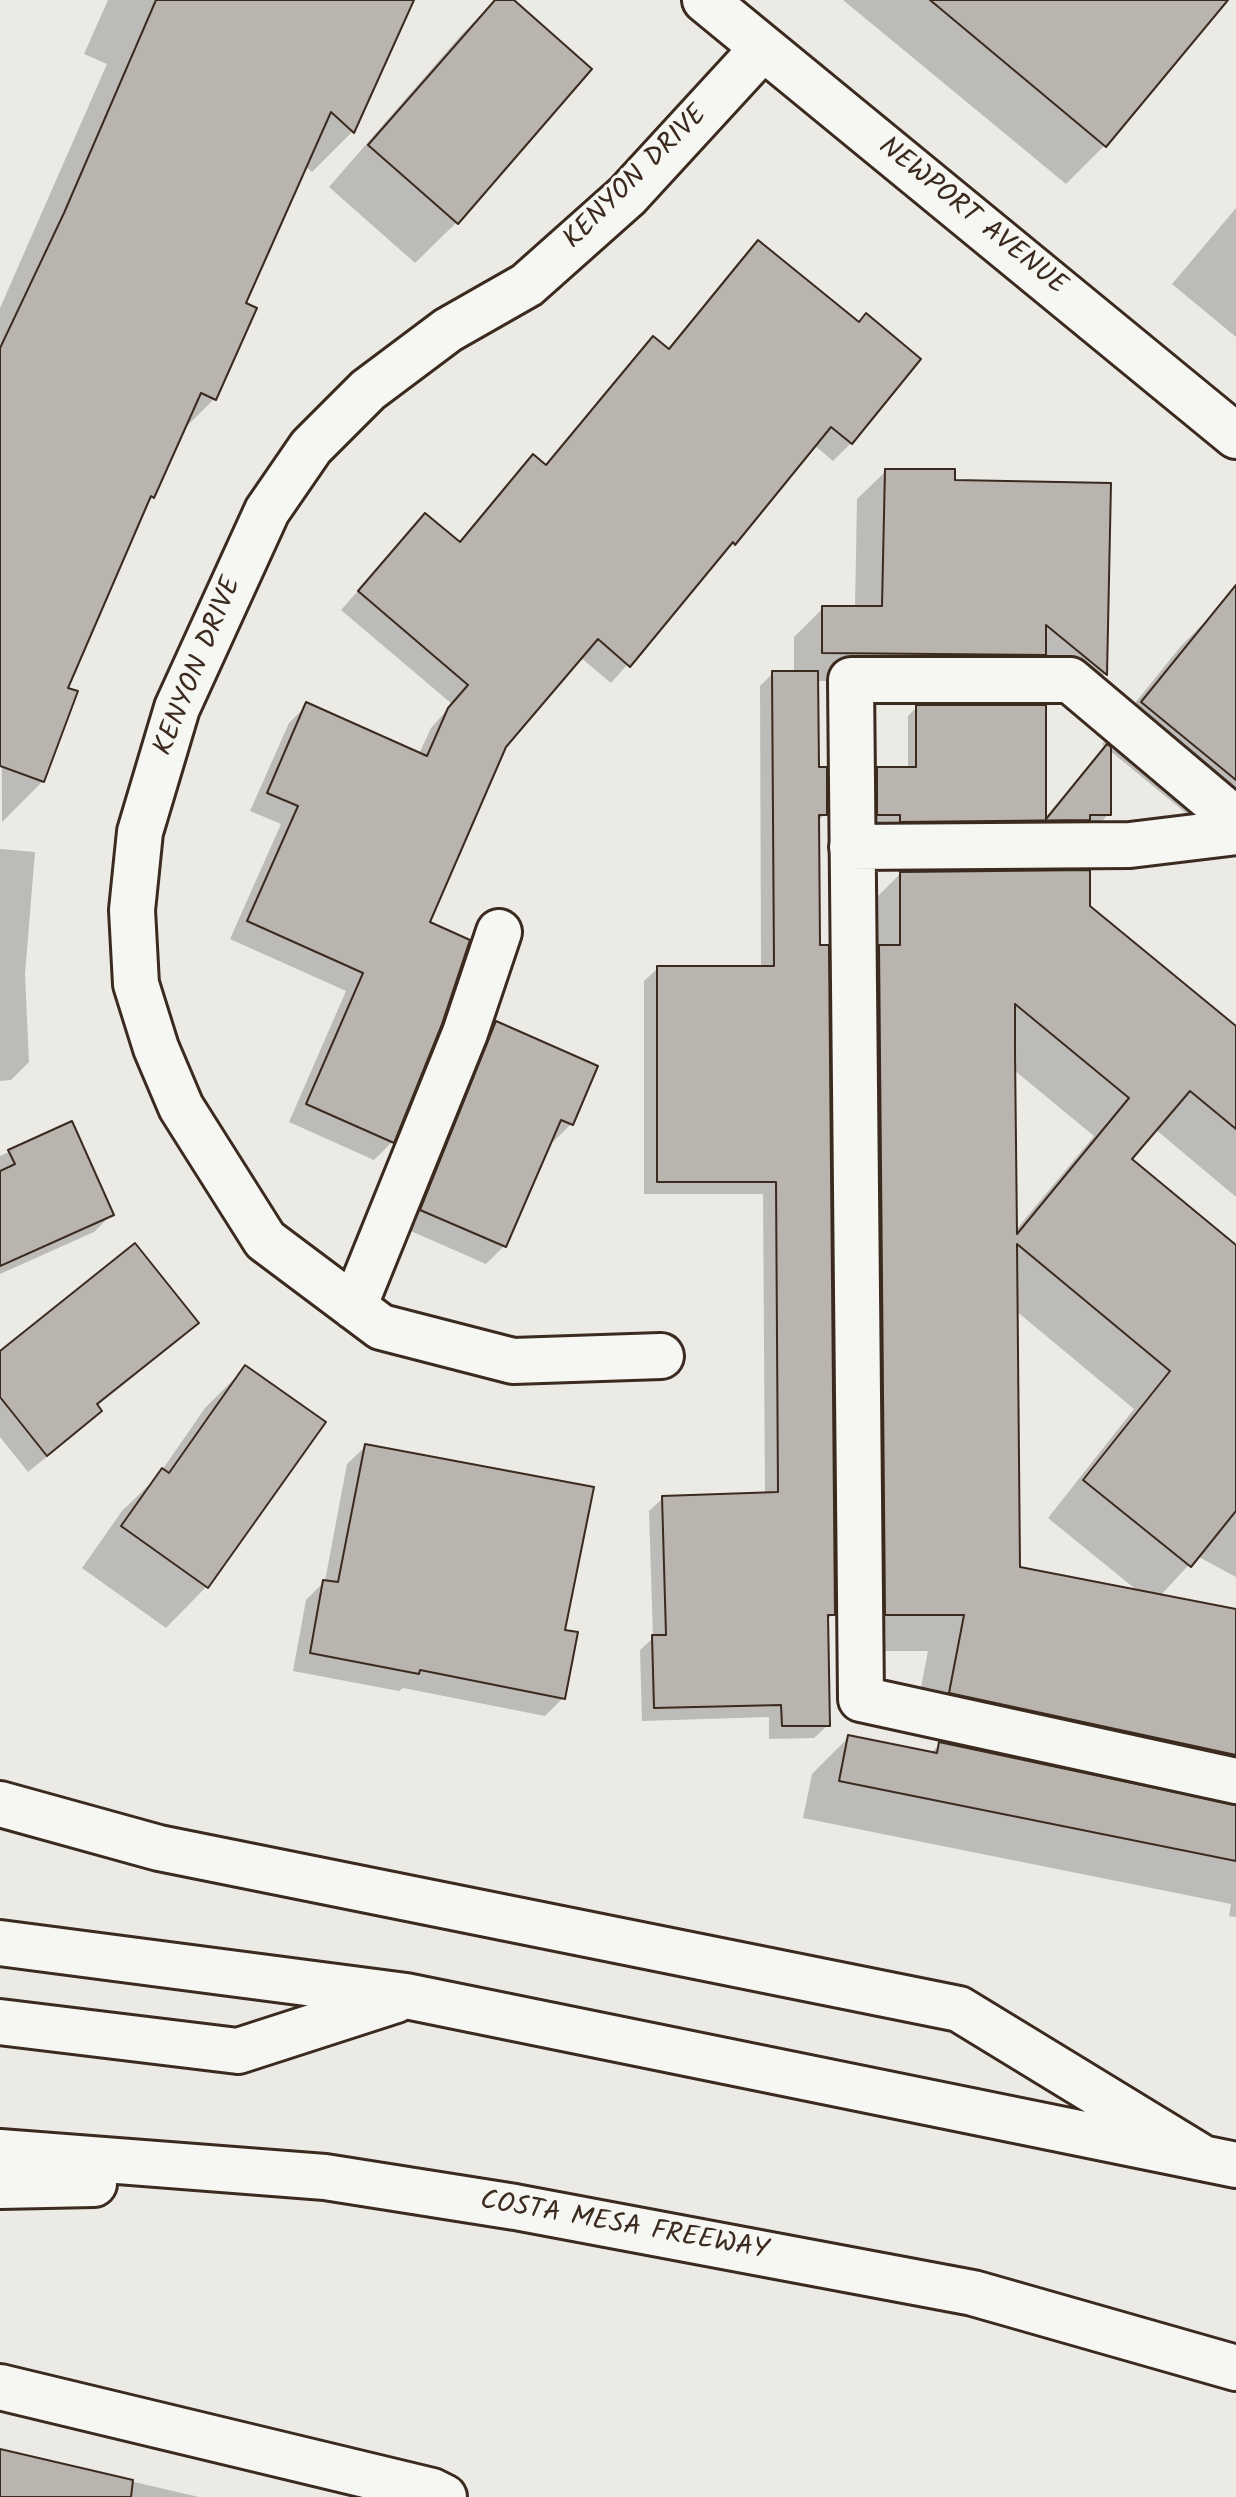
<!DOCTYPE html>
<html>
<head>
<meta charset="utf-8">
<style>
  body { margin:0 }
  canvas { display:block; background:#ebeae5 }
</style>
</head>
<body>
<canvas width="1236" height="2497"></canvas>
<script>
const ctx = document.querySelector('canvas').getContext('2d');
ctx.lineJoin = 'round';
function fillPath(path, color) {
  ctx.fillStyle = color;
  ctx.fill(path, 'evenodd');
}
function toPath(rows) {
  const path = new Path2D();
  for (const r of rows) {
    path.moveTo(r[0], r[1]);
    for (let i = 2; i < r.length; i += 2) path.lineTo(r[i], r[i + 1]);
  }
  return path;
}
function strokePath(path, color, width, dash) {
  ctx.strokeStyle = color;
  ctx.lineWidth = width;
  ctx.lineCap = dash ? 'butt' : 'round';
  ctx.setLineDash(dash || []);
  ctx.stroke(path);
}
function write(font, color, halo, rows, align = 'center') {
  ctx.font = font + ' Kalam,sans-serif';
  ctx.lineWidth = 6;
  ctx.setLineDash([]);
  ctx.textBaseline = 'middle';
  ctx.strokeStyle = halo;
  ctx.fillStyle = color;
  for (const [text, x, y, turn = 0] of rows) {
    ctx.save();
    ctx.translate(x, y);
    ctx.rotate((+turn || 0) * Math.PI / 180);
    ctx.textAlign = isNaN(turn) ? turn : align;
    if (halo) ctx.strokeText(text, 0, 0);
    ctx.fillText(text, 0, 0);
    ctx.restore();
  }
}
fillPath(toPath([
  [108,0,412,0,352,132,312,172,305,166,243,304,214,399,182,431,153,497,146,504,65,689,43,781,2,822,0,308,107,64,84,54],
  [496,0,511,0,589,69,456,223,415,263,329,187,462,34],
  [843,0,1225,0,1104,146,1066,184],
  [1236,208,1236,337,1172,284],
  [758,242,851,443,833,461,814,445,734,543,611,683,580,657,504,746,428,923,392,1142,374,1160,289,1122,346,991,230,939,281,824,250,811,289,723,307,705,419,754,431,728,452,704,341,610,425,515,458,544,533,457,544,467,635,357,653,339,667,350,740,260],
  [886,471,953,482,1109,485,1105,674,1077,702,1016,683,816,681,817,769,825,814,817,822,833,1614,826,1621,828,1725,814,1738,769,1739,769,1717,642,1721,640,1650,653,1638,649,1511,663,1498,765,1495,763,1194,644,1194,644,981,658,968,761,968,760,686,773,673,794,673,794,637,823,608,855,608,857,499],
  [1221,606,1236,618,1236,854,1109,750,1109,814,1100,823,1085,823,1079,828,892,830,892,823,869,823,869,778,878,769,908,769,908,716,917,707,1044,707,1044,822,1106,748,1102,744,1181,646],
  [0,849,35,852,25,974,29,1062,11,1080,0,1081],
  [900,874,1088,907,1236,1028,1236,1197,1155,1129,1130,1160,1236,1248,1236,1577,1197,1556,1160,1596,1236,1611,1236,1917,1229,1916,1231,1904,803,1818,812,1774,849,1737,931,1753,940,1744,1219,1805,1215,1799,913,1729,928,1651,849,1651,863,911],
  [1014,1070,1094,1136,1015,1231],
  [1015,1310,1134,1409,1048,1518,1139,1592,1018,1568],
  [496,1023,571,1124,553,1142,550,1140,504,1246,486,1264,404,1228,478,1041],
  [71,1124,112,1214,94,1232,0,1274,0,1156],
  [196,1323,178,1341,96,1407,99,1411,81,1429,28,1472,0,1437,0,1354],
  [245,1368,323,1422,206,1587,166,1628,82,1568,122,1511,158,1476,205,1408],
  [366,1446,563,1631,563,1698,545,1716,403,1688,399,1691,293,1671,306,1600,325,1581,347,1464],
  [0,2451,199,2497,0,2497]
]), '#0003');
const building = toPath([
  [156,0,414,0,354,133,331,112,246,303,257,308,216,400,201,393,154,498,151,496,68,688,78,691,44,782,0,766,0,348,64,213,156,0],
  [495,0,514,0,592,69,458,224,368,145,495,0],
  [930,0,1228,0,1106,147,930,0],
  [758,240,859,322,866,313,921,359,852,444,831,427,735,545,733,542,630,667,598,639,506,747,430,922,470,940,442,1024,394,1143,306,1104,363,973,247,921,298,806,267,793,306,702,427,756,448,708,468,685,358,591,425,513,460,542,533,454,546,465,653,336,669,349,758,240],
  [885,469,955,469,955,480,1111,483,1107,675,1046,625,1046,655,822,653,822,606,882,606,885,469],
  [1236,585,1236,780,1141,702,1236,585],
  [772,671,818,671,819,767,827,767,827,815,819,815,820,945,829,945,835,1615,828,1615,830,1726,782,1726,781,1705,654,1708,652,1635,666,1635,662,1496,778,1492,776,1182,657,1182,657,966,774,966,772,671],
  [916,705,1046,705,1046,819,1107,744,1111,747,1111,815,1090,815,1090,820,900,822,900,815,877,815,877,767,916,767,916,705],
  [1090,870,1090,906,1236,1026,1236,1129,1190,1091,1132,1159,1236,1245,1236,1511,1191,1567,1083,1480,1170,1371,1017,1244,1020,1567,1236,1609,1236,1755,949,1693,964,1615,885,1615,879,945,900,945,900,872,1090,870],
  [1015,1004,1129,1098,1017,1234,1015,1053,1015,1004],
  [496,1021,598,1066,573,1125,561,1120,506,1247,420,1210,496,1021],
  [72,1121,114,1215,0,1266,0,1171,15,1164,8,1150,72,1121],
  [135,1243,199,1323,97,1404,102,1411,47,1456,0,1397,0,1351,135,1243],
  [245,1365,326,1422,208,1588,121,1526,162,1468,169,1473,245,1365],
  [365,1444,594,1487,565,1630,578,1632,565,1699,420,1670,419,1674,310,1653,323,1580,338,1582,365,1444],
  [848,1735,937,1753,939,1742,1236,1805,1236,1861,839,1781,848,1735],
  [0,2449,133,2480,131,2497,0,2497,0,2449]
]);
fillPath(building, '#bab4ae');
strokePath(building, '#3b2a1e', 2);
const minor = toPath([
  [705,0,1236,436],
  [1236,820,1070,680,851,680,861,1699,1236,1781],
  [852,847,1130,845,1236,832],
  [354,1307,465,1033,499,932],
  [661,1356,513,1361,381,1327,265,1240,181,1107,156,1048,136,984,132,910,140,832,177,708,267,511,311,447,368,390,448,330,527,285,627,196,763,48],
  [0,2387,432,2491,444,2497]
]);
const highway = toPath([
  [0,1804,159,1848,959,2009,1203,2158],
  [0,1943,406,1996,1236,2165],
  [0,2022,238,2051,396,2000],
  [0,2152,325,2177,515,2207,973,2293,1236,2368],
  [0,2186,94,2184]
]);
strokePath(minor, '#3b2a1e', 50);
strokePath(highway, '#3b2a1e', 50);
strokePath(minor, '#f6f6f2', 44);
strokePath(highway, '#f6f6f2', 44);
write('28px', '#3b2a1e', '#f6f6f2', [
  ["KENYON DRIVE",637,179,-45],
  ["NEWPORT AVENUE",971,218,39],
  ["KENYON DRIVE",200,667,-68],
  ["COSTA MESA FREEWAY",624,2228,10]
]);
</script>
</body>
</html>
